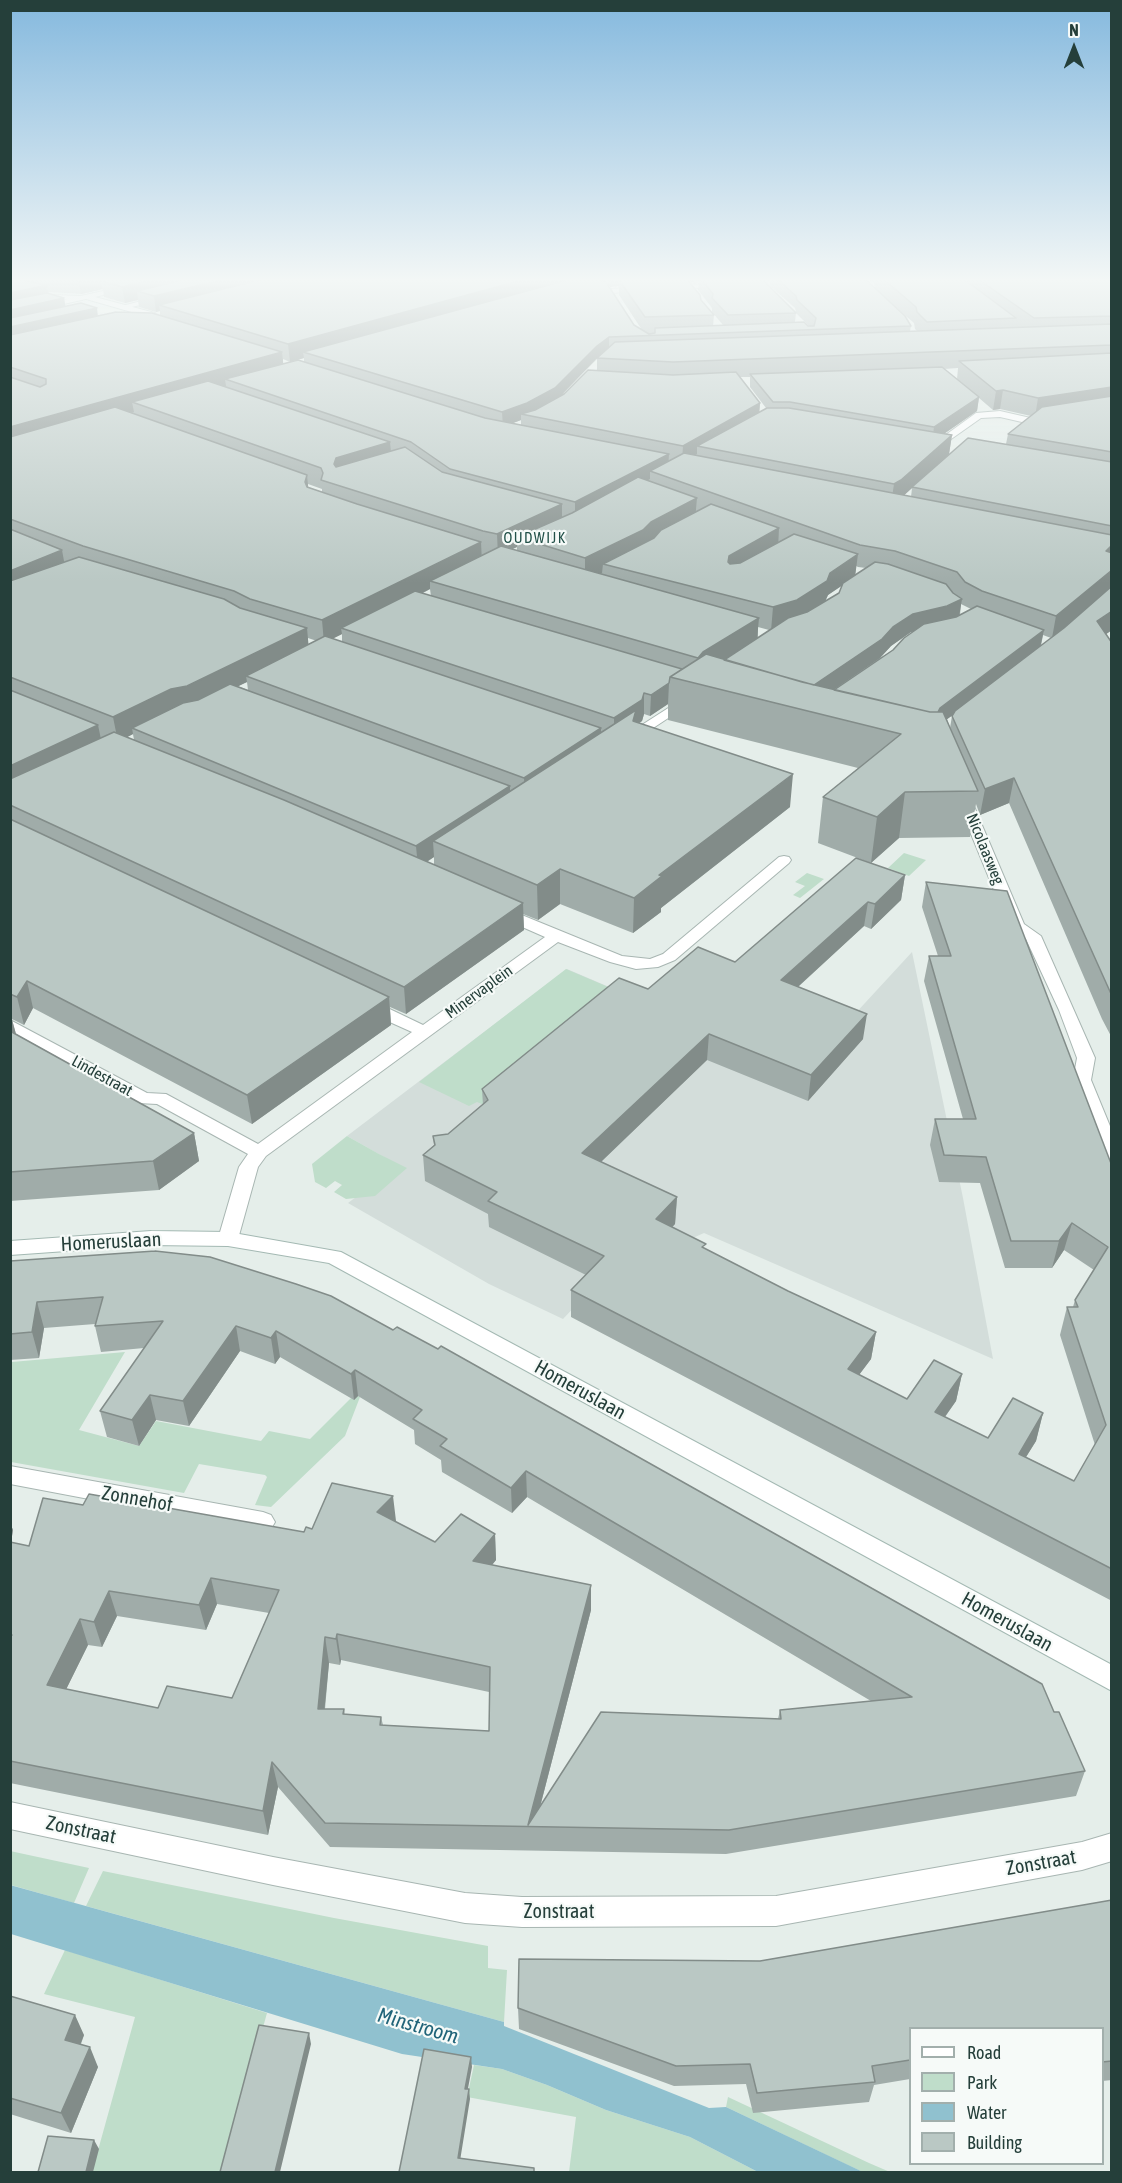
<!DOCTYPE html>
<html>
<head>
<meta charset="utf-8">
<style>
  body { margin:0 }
  #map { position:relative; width:1122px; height:2183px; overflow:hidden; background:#e5eeea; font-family:"Asap Condensed",sans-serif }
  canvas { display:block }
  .frame { position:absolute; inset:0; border:12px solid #253f3a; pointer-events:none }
  .legend { position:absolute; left:909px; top:2027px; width:195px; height:138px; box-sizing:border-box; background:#f6faf8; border:2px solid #a2afac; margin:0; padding:8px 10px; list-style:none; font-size:18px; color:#253f3a }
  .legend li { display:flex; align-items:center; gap:12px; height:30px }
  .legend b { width:30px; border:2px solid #a2afac }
  .north { position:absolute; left:1044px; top:18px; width:60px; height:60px; -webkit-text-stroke:4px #f6faf8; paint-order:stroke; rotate:0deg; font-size:16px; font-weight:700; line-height:24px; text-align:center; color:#253f3a }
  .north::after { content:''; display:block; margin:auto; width:21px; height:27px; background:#253f3a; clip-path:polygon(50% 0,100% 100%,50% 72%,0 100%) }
</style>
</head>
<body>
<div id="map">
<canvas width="1122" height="2183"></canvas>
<div class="frame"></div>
<ul class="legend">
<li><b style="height:8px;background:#fff"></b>Road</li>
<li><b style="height:16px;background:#bfddca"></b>Park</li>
<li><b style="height:16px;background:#90c1cf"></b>Water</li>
<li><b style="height:16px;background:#bac8c4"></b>Building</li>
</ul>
<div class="north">N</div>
</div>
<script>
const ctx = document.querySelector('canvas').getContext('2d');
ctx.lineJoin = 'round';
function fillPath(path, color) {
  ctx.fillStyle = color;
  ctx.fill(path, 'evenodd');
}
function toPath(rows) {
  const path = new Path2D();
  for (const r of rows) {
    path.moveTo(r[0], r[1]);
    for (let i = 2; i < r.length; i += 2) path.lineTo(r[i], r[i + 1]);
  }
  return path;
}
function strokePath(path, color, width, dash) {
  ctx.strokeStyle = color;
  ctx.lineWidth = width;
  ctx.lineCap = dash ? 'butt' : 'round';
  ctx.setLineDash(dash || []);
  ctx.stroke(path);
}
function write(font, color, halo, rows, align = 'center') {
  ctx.font = font + ' "Asap Condensed",sans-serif';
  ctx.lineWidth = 4.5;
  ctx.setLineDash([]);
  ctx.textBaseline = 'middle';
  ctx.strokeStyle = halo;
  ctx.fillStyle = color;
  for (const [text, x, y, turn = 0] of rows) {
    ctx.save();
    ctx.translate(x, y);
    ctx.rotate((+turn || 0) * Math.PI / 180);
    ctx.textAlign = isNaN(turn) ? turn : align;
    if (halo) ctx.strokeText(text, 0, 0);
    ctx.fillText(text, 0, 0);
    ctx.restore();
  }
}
fillPath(toPath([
  [912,952,963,1198,993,1359,704,1233,601,1279,563,1319,489,1284,348,1203,398,1165,347,1136,567,969,656,1007,853,1016]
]), '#d3ddda');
fillPath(toPath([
  [904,853,926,860,909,876,888,868],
  [807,873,824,879,800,898,793,895,805,886,795,882],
  [566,969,613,989,487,1106,477,1102,469,1106,419,1082],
  [347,1136,379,1154,407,1168,375,1196,346,1199,334,1192,342,1185,335,1181,326,1188,315,1182,312,1164],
  [125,1352,79,1430,139,1446,156,1421,261,1441,269,1431,310,1439,355,1394,360,1397,345,1436,271,1507,255,1505,267,1477,265,1475,199,1464,184,1493,11,1462,10,1371,12,1362],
  [10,1851,89,1868,74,1903,11,1885],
  [103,1871,334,1918,488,1946,488,1968,507,1970,504,2022,86,1906],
  [65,1950,267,2013,223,2172,92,2172,135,2017,44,1994],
  [474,2065,502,2069,547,2085,606,2110,690,2137,758,2172,569,2172,576,2117,467,2097],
  [728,2097,869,2163,890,2172,863,2172,854,2168,726,2107]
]), '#bfddca');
fillPath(toPath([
  [10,1885,504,2022,504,2026,709,2108,726,2107,863,2172,758,2172,690,2137,606,2110,547,2085,502,2069,402,2054,11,1934]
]), '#90c1cf');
const street = toPath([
  [793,279,795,282,610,293,584,286,588,284,610,289,793,279],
  [10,287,53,295,81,296,85,298,81,300,53,299,10,291,10,287],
  [161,296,164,300,122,309,118,307,161,296],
  [1000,411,1035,419,1051,416,1055,419,1035,425,1000,417,981,418,937,449,929,447,976,413,1000,411],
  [687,696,691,697,693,700,691,703,632,742,622,742,620,739,687,696],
  [963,793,970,797,1024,924,1041,936,1095,1058,1091,1080,1112,1131,1112,1162,1105,1160,1103,1156,1073,1080,1077,1058,1059,1010,1026,939,1009,927,956,797,963,793],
  [784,856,789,857,791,860,789,863,675,960,658,967,636,969,610,962,558,942,266,1156,258,1167,238,1239,235,1244,228,1246,221,1244,218,1239,239,1167,248,1154,157,1104,138,1103,10,1032,10,1020,147,1093,166,1094,258,1144,412,1032,363,1010,361,1006,363,1002,375,1002,423,1025,545,937,495,915,493,912,495,909,507,909,622,956,650,959,663,954,779,857,784,856],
  [10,1466,263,1512,271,1515,275,1522,271,1529,263,1532,10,1484,10,1466],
  [10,1802,273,1857,465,1893,522,1897,776,1896,1082,1842,1112,1833,1112,1861,1082,1870,776,1926,522,1927,465,1923,273,1885,10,1829,10,1802]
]);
const secondary = toPath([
  [165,277,179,277,95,297,155,313,158,317,156,322,159,327,149,325,149,317,86,299,10,316,10,312,165,277],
  [151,1231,228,1232,341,1252,1112,1665,1112,1691,329,1263,228,1246,151,1245,10,1255,10,1241,151,1231]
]);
strokePath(street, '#a8b6b2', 2);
strokePath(secondary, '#a4b9b3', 2);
fillPath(street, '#fff');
fillPath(secondary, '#fff');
fillPath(toPath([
  [10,277,589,277,588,278,598,280,598,277,770,277,761,278,796,312,795,308,770,286,770,277,863,277,875,288,874,283,865,277,1112,277,1112,630,1106,634,1112,643,1112,1038,1102,1019,1009,803,980,815,976,804,970,837,899,838,871,863,818,843,823,797,858,768,668,720,668,704,650,716,644,714,642,721,639,723,790,807,661,908,661,912,633,933,560,904,538,920,523,914,524,930,406,1014,390,1007,391,1025,252,1124,33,1008,24,1025,12,1019,16,1034,194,1133,199,1161,159,1190,10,1201],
  [699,281,698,290,712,308,712,312,723,325,713,326,714,315,701,300,689,282],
  [608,286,619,286,619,295,642,330,634,325],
  [103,289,104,297,125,303,138,300,139,307,156,312,160,311,160,315,98,316,65,307,64,298,49,294,48,292,81,294],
  [886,299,914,323,915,329,917,331,910,331,911,326],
  [796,313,809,326,795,322],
  [304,358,304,362,283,364,283,359,290,362],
  [597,359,597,371,561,395],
  [958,368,957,379,944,369],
  [740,377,750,377,750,387,766,408,759,412,760,403],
  [979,398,993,410,1000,409,1031,416,1008,434,1006,444,949,454,952,435,944,434,977,411],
  [521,420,521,425,513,423],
  [308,484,322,489,322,492,308,487],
  [912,488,911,497,904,495],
  [517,547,517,551,511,549],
  [856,566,858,567,866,568,855,575],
  [842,585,839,593,825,601,828,595],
  [430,589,431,596,423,593],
  [961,604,971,609,960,615],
  [758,627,769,630,758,638],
  [911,632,913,632,893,650,880,658,891,646],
  [342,634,342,642,332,639],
  [1043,635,1051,638,1041,646],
  [308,638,317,641,308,645],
  [247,682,248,690,238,686,242,684],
  [953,715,952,716,950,728,947,719],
  [133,734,134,740,127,737],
  [434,857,434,865,427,862],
  [905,875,901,900,871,929,864,926,798,987,863,1039,808,1101,707,1060,601,1162,677,1197,675,1224,672,1227,705,1249,788,1291,876,1332,871,1359,859,1375,907,1399,962,1374,956,1401,945,1417,988,1438,1043,1413,1036,1441,1026,1457,1074,1481,1095,1445,1060,1335,1067,1307,1073,1307,1075,1300,1094,1270,1064,1250,1052,1268,1005,1268,980,1183,939,1182,930,1145,935,1119,963,1119,924,981,929,956,938,956,922,907,926,882,1112,1166,1112,1601,571,1317,571,1290,586,1275,489,1227,488,1214,425,1181,423,1155,434,1145,433,1136,448,1134,483,1105,482,1089,648,989,735,962],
  [155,1251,1054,1712,1085,1771,1076,1796,726,1854,330,1847,278,1787,268,1835,10,1783,10,1523,13,1530,11,1542,29,1546,83,1505,304,1532,312,1529,396,1521,395,1522,435,1542,495,1534,496,1560,492,1565,591,1585,591,1610,540,1807,778,1719,780,1710,871,1701,527,1497,512,1513,442,1472,441,1460,415,1444,414,1430,358,1396,354,1400,280,1357,275,1364,240,1351,189,1426,156,1420,139,1446,107,1437,100,1411,144,1348,101,1352,95,1326,95,1324,44,1328,39,1358,10,1360,10,1261],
  [217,1604,269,1613,232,1698,158,1708,66,1689,88,1645,102,1647,117,1616,206,1630],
  [341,1660,489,1692,489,1731,383,1725,381,1717,345,1715,344,1709,325,1709,329,1663,340,1665],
  [1112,1900,1112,2080,1102,2081,1102,2028,910,2028,910,2079,874,2085,869,2102,753,2113,746,2084,674,2086,519,2029,518,2008,760,1961],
  [10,1996,84,2035,81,2044,98,2067,71,2133,10,2114]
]), '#a0aca9');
fillPath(toPath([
  [82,277,154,277,101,281,103,289,81,294,78,278],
  [163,277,302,277,159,305,160,311,156,312,154,296,137,291,138,300,125,303,122,287],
  [533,277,589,277,313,355,303,352,304,358,290,362,288,344],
  [610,277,699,277,699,281,623,286,619,280,619,286,610,287],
  [47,285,50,301,10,310,10,293],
  [64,298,67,315,97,308,99,325,10,345,10,310],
  [609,337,609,351,596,359,555,402,530,416,521,414,521,420,503,427,502,412],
  [282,352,284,370,225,379,226,386,132,402,134,412,10,448,10,427],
  [1112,387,1112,405,1035,417,1038,398],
  [1003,390,1000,409,993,410,996,391],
  [979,397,977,411,932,442,934,427],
  [760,403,759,418,697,446,697,454,682,462,683,446],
  [952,435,949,454,899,500,891,504,894,484],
  [390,442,392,462,337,479,336,485,334,464,336,458],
  [669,454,668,470,650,471,650,479,575,519,575,502],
  [307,475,309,495,305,482],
  [697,498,695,520,603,564,602,573,585,582,585,558,651,522],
  [562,504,562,526,517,537,517,547,498,556,497,534],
  [779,528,778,549,727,584,729,556],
  [481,542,482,563,430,581,430,589,349,630,341,628,342,634,324,643,322,620],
  [1112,545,1112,562,1106,551],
  [62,550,66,572,10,594,10,571],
  [858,554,855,577,828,595,824,604,771,631,773,607,830,573],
  [1112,570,1111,588,1052,638,1056,616],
  [962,599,959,617,944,625,911,632,891,646,880,658,804,710,803,693,893,627,913,614],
  [1112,611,1112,630,1092,644,1097,621],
  [759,618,757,640,696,681,698,658,703,652],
  [307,628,309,650,246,676,247,682,190,710,132,728,133,734,118,742,113,717,171,689],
  [1044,630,1040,648,937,727,932,724,940,708],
  [669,683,668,704,650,716,651,695],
  [644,693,644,714,642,721,614,740,614,718],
  [98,725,103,749,10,794,10,766],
  [601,728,601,749,525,798,524,778],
  [793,774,790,807,661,908,661,912,633,933,634,898,659,875],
  [1014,778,1009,803,980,815,985,789],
  [510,786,510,808,433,841,434,857,418,867,416,846],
  [905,792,899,838,871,863,877,817],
  [560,869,560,904,538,920,537,885],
  [905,875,901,900,871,929,875,904],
  [868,902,864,926,778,1005,781,980],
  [523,903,524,930,406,1014,404,987],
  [27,981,33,1008,24,1025,17,997],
  [389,997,391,1025,252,1124,247,1095],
  [10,1013,17,1038,10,1050],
  [867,1014,863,1039,808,1101,811,1075],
  [709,1034,707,1060,582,1180,582,1153],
  [194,1133,199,1161,159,1190,153,1161],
  [677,1197,675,1224,654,1246,656,1219],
  [1072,1223,1064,1250,1052,1268,1059,1241],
  [37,1302,44,1328,39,1358,32,1332],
  [236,1326,240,1351,189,1426,183,1401],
  [276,1331,280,1357,275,1364,271,1338],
  [876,1332,871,1359,843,1396,848,1369],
  [355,1370,358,1396,354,1400,351,1374],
  [962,1374,956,1401,929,1439,935,1412],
  [150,1395,156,1420,139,1446,132,1420],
  [1043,1413,1036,1441,1011,1481,1019,1454],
  [526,1471,527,1497,512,1513,511,1488],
  [393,1496,396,1521,380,1538,377,1512],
  [10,1523,13,1530,10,1548],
  [495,1534,496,1560,474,1587,473,1561],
  [211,1578,217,1604,206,1630,199,1605],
  [591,1585,591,1610,535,1826,528,1826],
  [109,1591,117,1616,102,1647,94,1622],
  [80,1619,88,1645,56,1710,47,1685],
  [337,1634,341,1660,340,1665,336,1639],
  [325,1637,329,1663,322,1734,318,1709],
  [272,1762,278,1787,268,1835,263,1811],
  [75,2015,84,2035,74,2060,65,2040],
  [309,2033,311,2044,280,2172,275,2172],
  [90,2047,98,2067,71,2133,61,2113],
  [471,2057,472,2067,466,2099,465,2089],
  [469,2089,470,2099,459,2167,458,2158],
  [94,2140,99,2149,93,2172,86,2172]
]), '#828c89');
const building = toPath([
  [119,277,163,277,122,287,101,281,119,277],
  [195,277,234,277,154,296,137,291,195,277],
  [271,277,533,277,288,344,159,305,271,277],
  [578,277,587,277,606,282,634,325,649,334,655,333,655,328,804,322,808,326,814,326,816,318,797,300,796,296,775,277,863,277,905,316,911,326,609,337,597,346,555,388,527,403,502,412,303,352,578,277],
  [676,277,685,277,700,295,701,300,714,315,645,317,619,280,676,277],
  [700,277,760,277,796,313,728,315,712,298,713,294,700,277],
  [881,277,961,277,1016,318,927,322,917,312,916,307,881,277],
  [975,277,1112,277,1112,316,1034,318,975,277],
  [10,278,47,285,10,293,10,278],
  [47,293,64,298,10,310,10,300,47,293],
  [81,303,97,308,10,327,10,318,81,303],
  [116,312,152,313,282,352,10,427,10,377,40,387,46,384,46,379,10,367,10,335,116,312],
  [1112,324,1112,345,673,362,597,358,615,342,1112,324],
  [1112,353,1112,387,1038,398,1003,390,996,391,959,361,1112,353],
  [298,360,485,418,669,454,575,502,450,469,411,442,225,379,298,360],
  [942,367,979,397,934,427,790,402,773,402,750,374,942,367],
  [588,370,673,375,736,372,760,403,683,446,521,414,535,410,564,394,588,370],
  [208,381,390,442,336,458,334,464,336,467,405,447,442,472,562,504,497,534,483,531,321,480,323,473,321,468,132,402,208,381],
  [1112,396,1112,452,1008,434,1042,407,1112,396],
  [115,407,307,475,305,482,307,487,357,504,481,542,322,620,250,599,234,591,83,546,10,519,10,437,115,407],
  [767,408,789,408,952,435,901,480,894,484,697,446,767,408],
  [968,438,1112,462,1112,526,912,487,968,438],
  [684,453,1112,535,1112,545,1106,551,1112,553,1112,570,1056,616,982,591,965,582,957,572,895,551,860,545,650,471,684,453],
  [638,477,697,498,651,522,643,530,585,558,517,537,572,513,638,477],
  [711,504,779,528,729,556,728,562,730,564,740,563,794,534,858,554,830,573,827,581,797,600,773,607,603,564,654,538,661,530,711,504],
  [10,529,62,550,10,571,10,529],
  [501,546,759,618,703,652,698,658,430,581,501,546],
  [79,557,224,599,240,608,307,628,187,686,171,689,113,717,10,677,10,581,79,557],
  [875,562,888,564,946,584,953,593,962,599,947,606,913,614,893,627,882,639,814,685,724,660,788,618,807,612,839,593,843,583,875,562],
  [1112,586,1112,611,1097,621,1112,643,1112,996,1014,778,985,789,952,716,955,711,1064,628,1112,586],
  [415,591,682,669,670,677,669,683,651,695,644,693,642,700,614,718,341,628,415,591],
  [977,606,1044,630,940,708,938,712,930,712,834,690,893,650,904,638,924,624,956,617,977,606],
  [325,636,601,728,524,778,246,676,325,636],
  [706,654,802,682,930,712,943,712,978,791,905,792,877,817,823,797,901,734,670,677,706,654],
  [230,684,510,786,416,846,132,728,183,703,198,700,230,684],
  [10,690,98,725,10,766,10,690],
  [636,710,633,721,793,774,659,875,662,876,634,898,560,869,537,885,433,841,636,710],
  [114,732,284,800,523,903,404,987,10,805,10,779,114,732],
  [10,819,389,997,247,1095,27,981,17,997,10,994,10,819],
  [856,858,905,875,875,904,868,902,781,980,867,1014,811,1075,709,1034,582,1153,677,1197,656,1219,706,1244,702,1247,788,1291,876,1332,848,1369,907,1399,934,1360,962,1374,935,1412,988,1438,1013,1398,1043,1413,1019,1454,1074,1481,1106,1425,1067,1307,1078,1307,1075,1300,1108,1247,1072,1223,1059,1241,1011,1241,986,1157,944,1155,935,1119,976,1119,929,956,951,956,926,882,1007,891,1112,1166,1112,1569,571,1290,604,1256,488,1201,497,1192,423,1155,435,1145,433,1136,448,1134,488,1100,482,1089,619,978,648,989,698,947,735,962,856,858],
  [10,1031,194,1133,153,1161,10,1172,10,1031],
  [155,1251,210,1257,296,1284,331,1296,393,1330,397,1327,438,1349,441,1346,1042,1684,1054,1712,1059,1712,1085,1771,729,1830,325,1823,272,1762,263,1811,10,1761,10,1637,12,1635,10,1635,10,1542,29,1546,43,1498,83,1505,89,1494,304,1532,306,1527,312,1529,332,1483,393,1496,377,1512,435,1542,461,1514,495,1534,473,1561,591,1585,528,1825,601,1712,781,1719,780,1710,912,1697,526,1471,511,1488,440,1446,447,1439,413,1419,422,1410,355,1370,351,1374,276,1331,271,1338,236,1326,183,1401,150,1395,132,1420,100,1411,163,1321,95,1326,103,1297,37,1302,32,1332,10,1334,10,1261,155,1251],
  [211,1578,279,1590,232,1698,167,1686,158,1708,47,1685,80,1619,94,1622,109,1591,199,1605,211,1578],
  [337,1634,490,1667,489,1731,380,1725,381,1717,343,1714,344,1709,318,1709,325,1637,336,1639,337,1634],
  [1112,1900,1112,2061,1102,2062,1102,2028,910,2028,910,2060,872,2066,875,2082,757,2093,750,2064,676,2066,518,2008,519,1959,760,1961,1112,1900],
  [10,1996,75,2015,65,2040,90,2047,61,2113,10,2098,10,1996],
  [259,2025,309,2033,275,2172,220,2172,259,2025],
  [424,2049,471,2057,465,2089,469,2089,458,2158,534,2168,534,2172,399,2172,424,2049],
  [48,2136,94,2140,86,2172,38,2172,48,2136]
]);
fillPath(building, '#bac8c4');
strokePath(building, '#828c89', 1.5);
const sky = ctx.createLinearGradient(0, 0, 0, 583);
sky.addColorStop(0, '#85b9de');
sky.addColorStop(0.48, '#f3f7f6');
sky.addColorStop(1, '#f3f7f600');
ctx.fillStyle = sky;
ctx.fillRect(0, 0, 1122, 583);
ctx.letterSpacing = '1.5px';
write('15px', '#215048', '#f6faf8', [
  ["OUDWIJK",535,538]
]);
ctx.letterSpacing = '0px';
write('16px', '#253f3a', '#f6faf8', [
  ["Nicolaasweg",985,849,68],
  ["Minervaplein",479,992,-36],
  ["Lindestraat",102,1076,29]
]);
write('20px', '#253f3a', '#f6faf8', [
  ["Homeruslaan",111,1242,-3],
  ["Homeruslaan",580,1390,29],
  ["Zonnehof",137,1499,10],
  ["Homeruslaan",1007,1622,29],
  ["Zonstraat",81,1830,12],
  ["Zonstraat",1041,1863,-10],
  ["Zonstraat",559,1912]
]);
write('italic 21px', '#216479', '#f6faf8', [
  ["Minstroom",418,2026,16]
]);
</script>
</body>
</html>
